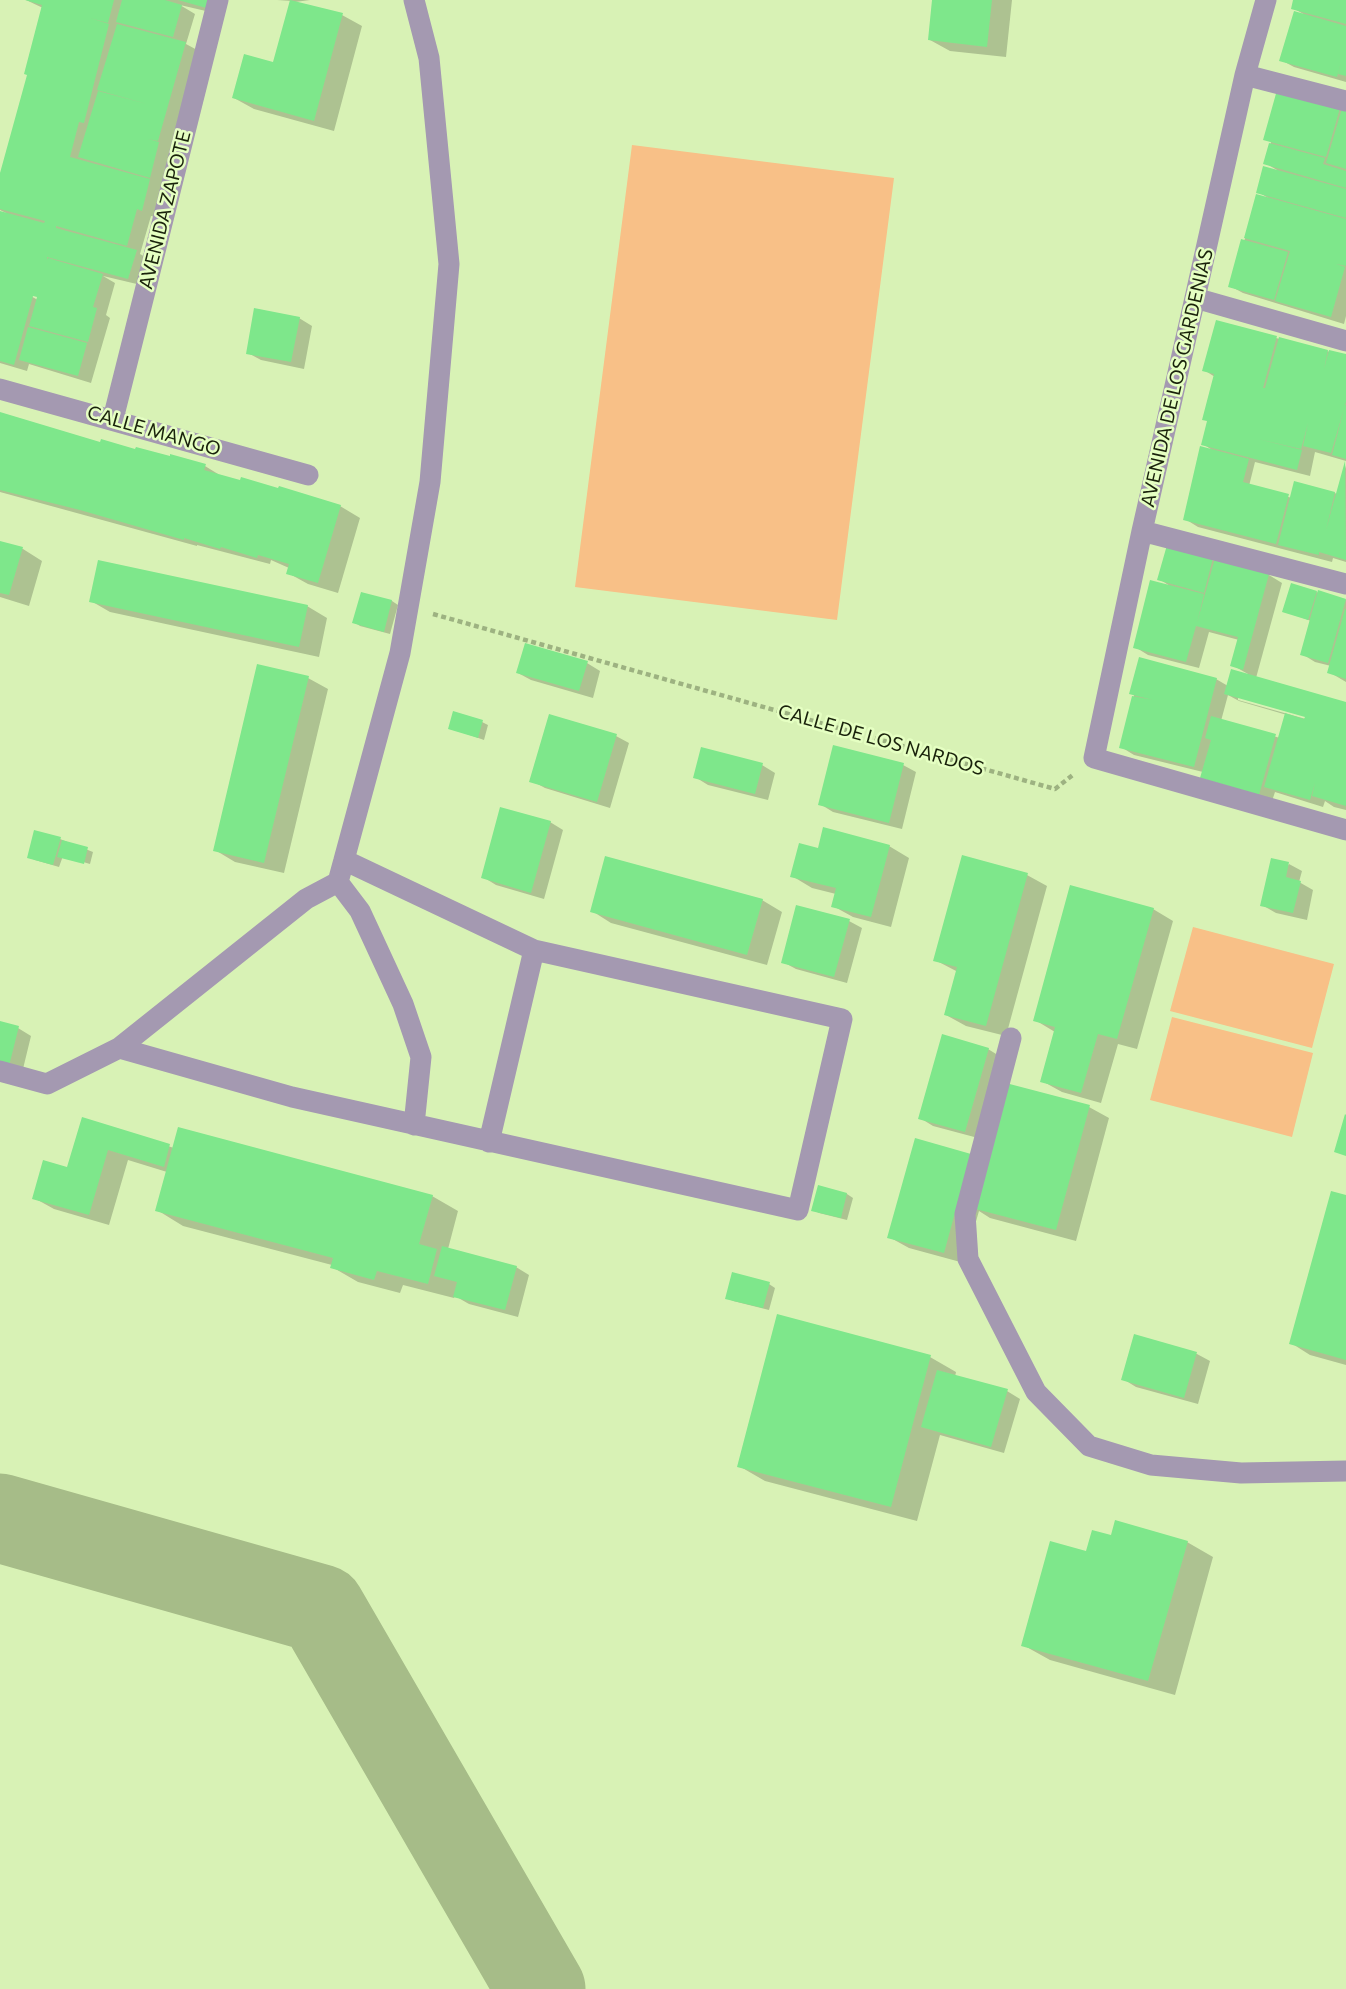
<!DOCTYPE html>
<html>
<head>
<meta charset="utf-8">
<style>
  body { margin:0 }
  canvas { display:block; background:#d8f2b5 }
</style>
</head>
<body>
<canvas width="1346" height="1989"></canvas>
<script>
const ctx = document.querySelector('canvas').getContext('2d');
ctx.lineJoin = 'round';
function fillPath(path, color) {
  ctx.fillStyle = color;
  ctx.fill(path, 'evenodd');
}
function toPath(rows) {
  const path = new Path2D();
  for (const r of rows) {
    path.moveTo(r[0], r[1]);
    for (let i = 2; i < r.length; i += 2) path.lineTo(r[i], r[i + 1]);
  }
  return path;
}
function strokePath(path, color, width, dash) {
  ctx.strokeStyle = color;
  ctx.lineWidth = width;
  ctx.lineCap = dash ? 'butt' : 'round';
  ctx.setLineDash(dash || []);
  ctx.stroke(path);
}
function write(font, color, halo, rows, align = 'center') {
  ctx.font = font + ' Commissioner,sans-serif';
  ctx.lineWidth = 5;
  ctx.setLineDash([]);
  ctx.textBaseline = 'middle';
  ctx.strokeStyle = halo;
  ctx.fillStyle = color;
  for (const [text, x, y, turn = 0] of rows) {
    ctx.save();
    ctx.translate(x, y);
    ctx.rotate((+turn || 0) * Math.PI / 180);
    ctx.textAlign = isNaN(turn) ? turn : align;
    if (halo) ctx.strokeText(text, 0, 0);
    ctx.fillText(text, 0, 0);
    ctx.restore();
  }
}
fillPath(toPath([
  [632,145,894,178,837,620,575,587],
  [1193,927,1334,964,1312,1048,1170,1011],
  [1172,1017,1313,1053,1292,1137,1150,1100]
]), '#f8c087');
fillPath(toPath([
  [26,0,227,0,223,15,180,5,195,14,186,44,199,51,155,217,151,216,140,254,149,259,141,285,103,276,115,283,106,315,110,318,91,383,29,364,27,371,0,363,0,213,6,213,0,210,0,175,29,75,43,8],
  [25,293,38,296,38,300],
  [277,0,310,0,295,2,342,15,362,26,334,131,254,109,234,98,274,64,292,1],
  [934,0,1012,0,1006,57,950,51,930,40],
  [1295,0,1346,0,1346,82,1294,67,1281,60,1305,15,1293,8],
  [1339,109,1346,111,1346,316,1344,324,1243,293,1230,286,1258,197,1270,199,1258,192,1277,170,1265,163,1271,142,1265,139],
  [299,318,312,326,304,369,261,360,248,353],
  [1276,338,1346,356,1346,461,1315,452,1310,476,1255,462,1249,486,1292,498,1335,493,1338,495,1346,465,1346,562,1333,558,1332,562,1198,527,1185,519,1212,450,1203,444,1209,422,1215,377,1204,370],
  [0,414,101,444,205,466,218,474,218,475,340,506,360,518,338,593,308,584,288,573,289,568,271,560,270,564,197,545,197,546,0,492],
  [0,543,23,549,42,561,29,606,0,597],
  [1213,560,1269,575,1282,583,1256,678,1346,704,1346,810,1334,807,1325,801,1323,807,1275,792,1272,801,1203,772,1134,755,1121,747,1134,695,1216,679,1228,686,1248,674,1232,665,1239,640,1209,632,1199,668,1148,655,1135,647,1170,586,1159,579],
  [1228,695,1239,701,1287,715,1280,738,1221,721],
  [1238,696,1314,718,1313,721,1238,700],
  [1316,592,1346,600,1346,682,1329,672,1331,666,1315,662,1302,654,1311,621,1284,611],
  [362,594,392,601,398,605,390,634,360,626,354,622],
  [91,601,307,606,327,618,319,657,110,612],
  [587,663,600,671,593,698,531,680,518,673],
  [308,678,328,689,284,873,235,862,215,850],
  [482,722,488,725,484,740,450,728],
  [616,736,629,743,610,808,545,788,532,781],
  [762,765,775,773,768,800,708,785,695,777],
  [903,765,916,772,902,829,833,812,820,804],
  [550,822,563,830,544,899,496,885,483,877],
  [60,839,93,852,90,864,63,856,59,867,35,860,29,857],
  [889,846,909,858,891,927,853,917,833,906,836,894,812,888,792,876,819,850],
  [1289,864,1302,871,1299,882,1313,890,1307,920,1276,913,1262,905],
  [1027,875,1047,886,1006,1036,966,1026,946,1015,958,972,935,960],
  [762,900,782,912,767,965,611,923,592,911],
  [1153,909,1173,921,1137,1049,1118,1044,1101,1103,1062,1092,1042,1081,1055,1032,1035,1020],
  [849,921,862,928,847,983,796,969,783,962],
  [0,1023,18,1028,31,1036,22,1073,0,1067],
  [988,1049,1001,1057,978,1138,933,1126,920,1118],
  [1089,1107,1109,1118,1076,1241,990,1218,979,1211,964,1263,909,1248,889,1237,971,1156],
  [83,1119,174,1148,432,1196,458,1211,448,1249,516,1267,529,1275,518,1317,469,1304,455,1296,454,1298,403,1285,400,1293,358,1282,332,1267,332,1265,183,1226,157,1210,167,1172,128,1160,109,1225,54,1209,34,1198,68,1169],
  [819,1187,847,1194,853,1198,847,1220,819,1213,813,1210],
  [1346,1196,1346,1365,1310,1355,1291,1343],
  [769,1284,775,1288,769,1310,733,1301,727,1298],
  [1135,1336,1197,1354,1210,1361,1198,1404,1136,1387,1123,1379],
  [930,1357,956,1372,955,1377,1007,1391,1020,1399,1004,1453,940,1435,917,1521,765,1481,739,1466],
  [1112,1537,1187,1542,1213,1557,1175,1695,1050,1660,1023,1645,1088,1553]
]), '#0003');
strokePath(toPath([
  [0,1518,321,1609,541,1989]
]), '#a6bc88', 89);
fillPath(toPath([
  [25,0,114,0,108,23,90,18,109,24,84,123,79,122,70,157,150,179,142,211,137,209,127,246,56,226,56,228,137,250,128,279,47,257,47,260,48,258,103,274,93,307,97,308,88,342,29,326,37,297,33,296,14,365,0,361,0,211,44,223,45,221,0,209,0,173,27,75,24,74,42,5],
  [122,0,165,0,182,5,173,37,116,22],
  [178,0,212,0,210,9],
  [290,0,343,13,314,121,232,98,244,54,273,62],
  [932,0,992,0,987,47,928,40],
  [1293,0,1346,0,1346,24,1291,9],
  [1294,11,1346,26,1346,76,1338,74,1341,62,1337,77,1279,61],
  [117,24,186,42,158,141,148,139,159,142,150,178,78,157,98,91,147,104,97,90],
  [1277,90,1340,108,1326,157,1263,140],
  [1342,108,1346,110,1346,169,1326,163],
  [1269,143,1325,158,1323,164,1346,171,1346,188,1263,164],
  [1263,166,1346,189,1346,218,1256,193],
  [1256,194,1346,219,1346,266,1336,264,1345,267,1331,317,1275,301,1290,251,1244,238],
  [1241,239,1288,252,1274,300,1228,287],
  [254,308,300,317,291,362,246,354],
  [1216,320,1277,336,1263,388,1265,388,1279,337,1328,350,1324,369,1329,350,1346,354,1346,402,1331,453,1303,446,1308,423,1301,449,1258,439,1302,450,1297,470,1201,445,1207,421,1202,420,1214,374,1202,371],
  [28,327,87,343,78,376,19,360],
  [1345,405,1346,405,1346,459,1332,455],
  [0,412,100,442,101,439,135,449,136,447,170,456,170,454,206,464,204,470,240,480,241,477,278,488,279,486,341,505,318,583,286,574,289,564,258,555,257,558,221,547,220,549,184,538,184,540,80,510,0,490],
  [1200,446,1249,459,1243,482,1289,494,1276,544,1183,520],
  [1345,461,1346,560,1319,552,1319,555,1278,545,1294,481,1335,492,1326,530],
  [0,541,23,547,9,595,0,593],
  [1167,545,1213,558,1204,593,1157,580],
  [1215,558,1269,574,1243,670,1230,666,1238,637,1196,626,1186,662,1133,648,1150,580,1204,594,1197,623],
  [98,560,308,605,299,647,89,602],
  [1291,583,1317,591,1308,620,1282,612],
  [1318,590,1346,599,1328,663,1300,655],
  [361,592,392,600,384,632,352,623],
  [1345,609,1346,609,1346,679,1327,673],
  [525,643,588,661,579,691,516,673],
  [1139,657,1217,678,1194,767,1119,748,1132,696,1153,700,1129,694],
  [257,664,309,676,264,863,213,851],
  [1231,669,1346,702,1346,806,1312,796,1315,783,1310,800,1264,787,1285,713,1304,719,1305,717,1224,694],
  [453,711,483,720,478,738,448,729],
  [549,714,617,734,597,802,529,782],
  [1211,716,1276,734,1259,795,1200,778,1211,740,1205,738],
  [833,745,904,763,889,823,818,805],
  [701,747,763,763,755,794,693,778],
  [500,807,551,821,531,893,481,878],
  [823,827,890,845,871,917,831,907,836,888,790,877,799,843,818,848],
  [34,830,61,837,53,865,27,858],
  [62,840,88,847,84,864,57,857],
  [962,855,1028,873,986,1026,944,1015,957,967,933,961],
  [605,856,763,899,747,955,590,912],
  [1271,858,1289,862,1286,877,1301,881,1293,913,1260,906],
  [1070,885,1154,908,1117,1039,1098,1034,1081,1093,1040,1082,1055,1027,1033,1021],
  [796,905,850,919,834,977,781,963],
  [0,1021,19,1026,9,1066,0,1064],
  [942,1034,989,1048,965,1132,918,1119],
  [1002,1082,1090,1105,1056,1230,968,1207],
  [1345,1114,1346,1115,1346,1156,1334,1152],
  [82,1117,170,1144,164,1167,108,1150,89,1215,32,1199,43,1160,67,1167],
  [178,1127,433,1195,419,1244,437,1249,428,1284,377,1271,374,1280,330,1268,333,1258,155,1211],
  [915,1138,971,1154,944,1253,887,1238],
  [818,1185,847,1193,841,1218,811,1211],
  [1331,1191,1346,1195,1346,1360,1289,1344],
  [442,1246,517,1266,505,1310,453,1297,457,1282,434,1276],
  [732,1272,770,1282,763,1308,725,1299],
  [777,1314,931,1355,891,1507,737,1467],
  [1134,1334,1197,1352,1184,1398,1121,1380],
  [937,1370,1008,1389,991,1447,921,1427],
  [1115,1520,1188,1541,1148,1681,1021,1646,1050,1541,1086,1551,1092,1530,1111,1535]
]), '#7ee78b');
strokePath(toPath([
  [433,614,1055,789,1074,774]
]), '#9db281', 4.5, [5, 3.5]);
strokePath(toPath([
  [1266,0,1245,75,1195,298,1142,531,1094,758,1346,830],
  [1245,75,1346,101],
  [1195,298,1346,341],
  [0,389,308,475],
  [113,419,218,0],
  [1142,531,1346,584],
  [338,882,400,653,430,482,449,264,429,58,414,0],
  [338,882,360,911,403,1004,421,1057,414,1125],
  [1011,1038,965,1214,968,1259,1036,1392,1089,1446,1151,1465,1241,1473,1346,1471],
  [119,1048,292,1097,798,1210,842,1019,534,950,344,860],
  [0,1071,47,1084,119,1048,306,899,338,882],
  [489,1142,534,950]
]), '#a499b1', 21);
write('19px', '#19220b', '#e5ffc2', [
  ["AVENIDA ZAPOTE",165,210,-76],
  ["AVENIDA DE LOS GARDENIAS",1177,378,-77],
  ["CALLE MANGO",154,431,16],
  ["CALLE DE LOS NARDOS",881,740,16]
]);
</script>
</body>
</html>
